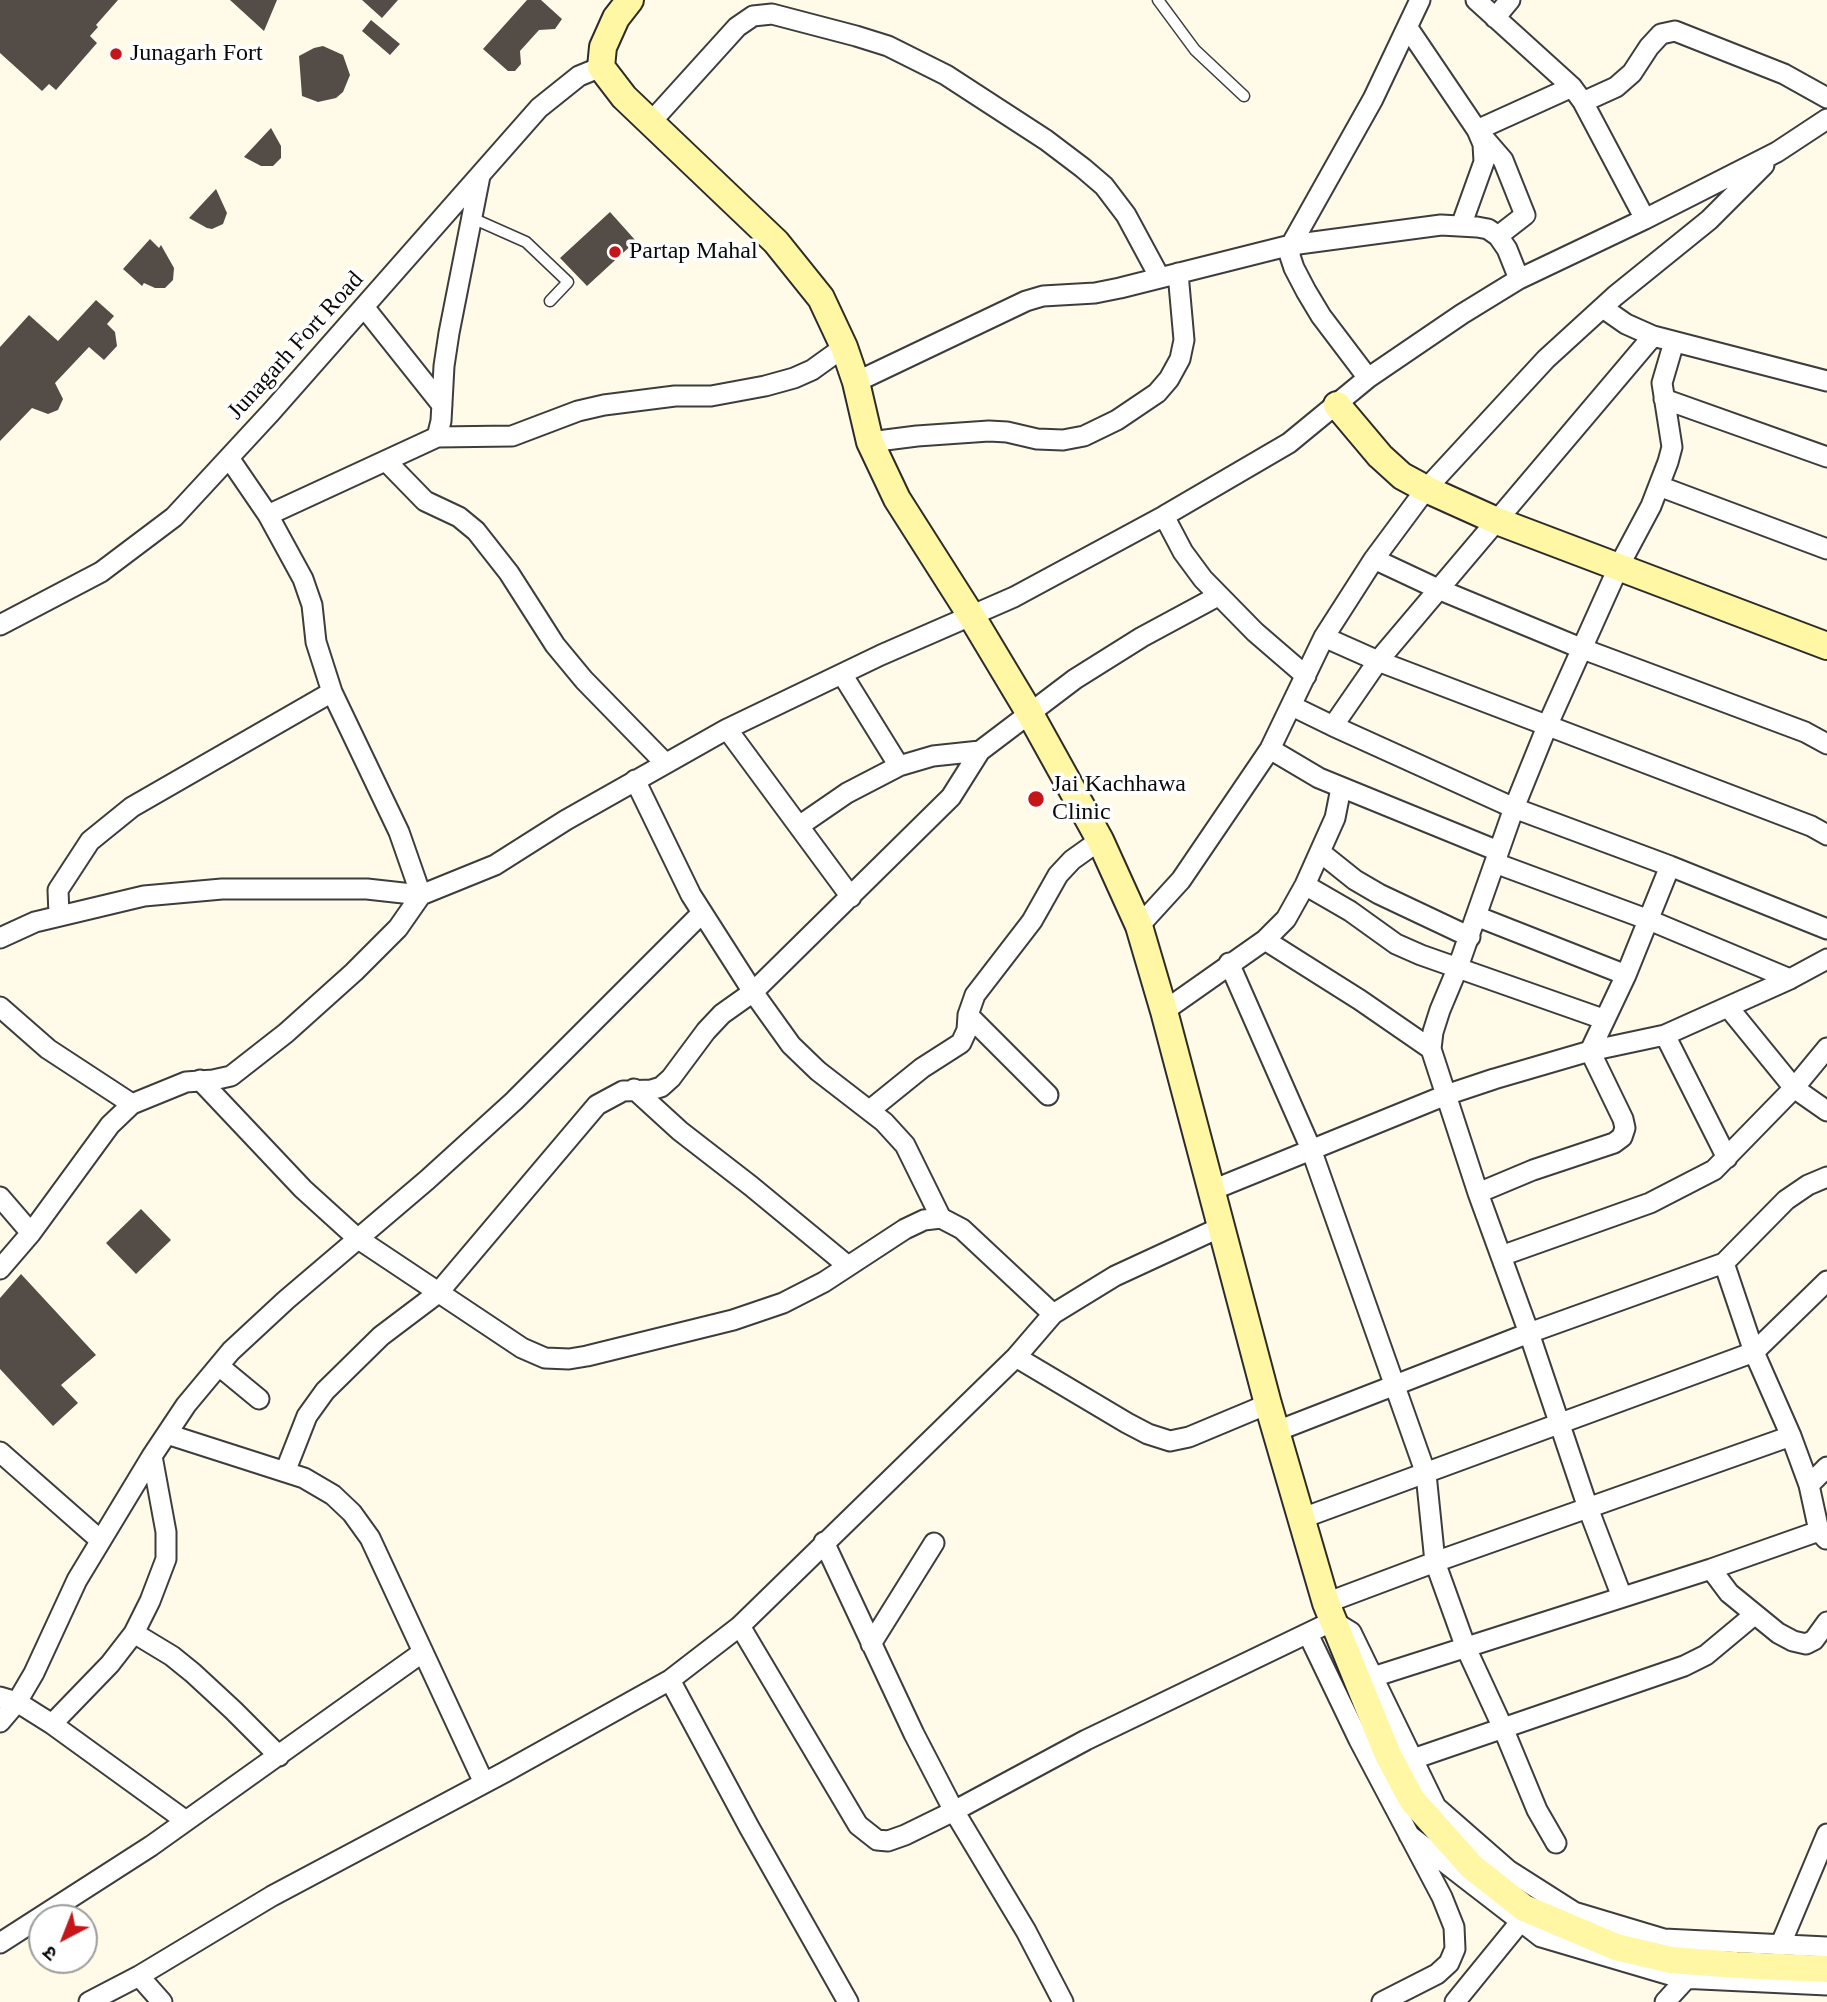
<!DOCTYPE html>
<html>
<head>
<meta charset="utf-8">
<style>
  body { margin:0 }
  #map { position:relative; width:1827px; height:2002px; overflow:hidden; background:#fffbe8; font-family:"Times New Roman","Noto Sans Devanagari",serif }
  canvas { display:block }
  .north { position:absolute; left:28px; top:1904px; width:70px; height:70px; box-sizing:border-box; background:#fff; border:2px solid #9d9d9d; border-radius:50%; rotate:222deg; font-size:19px; font-weight:700; line-height:28px; text-align:center; color:#0a0a0a }
  .north::after { content:''; display:block; margin:auto; width:24px; height:32px; background:#c71619; clip-path:polygon(50% 0,100% 100%,50% 72%,0 100%) }
</style>
</head>
<body>
<div id="map">
<canvas width="1827" height="2002"></canvas>
<div class="north">उ</div>
</div>
<script>
const ctx = document.querySelector('canvas').getContext('2d');
ctx.lineJoin = 'round';
function fillPath(path, color) {
  ctx.fillStyle = color;
  ctx.fill(path, 'evenodd');
}
function toPath(rows) {
  const path = new Path2D();
  for (const r of rows) {
    path.moveTo(r[0], r[1]);
    for (let i = 2; i < r.length; i += 2) path.lineTo(r[i], r[i + 1]);
  }
  return path;
}
function strokePath(path, color, width, dash) {
  ctx.strokeStyle = color;
  ctx.lineWidth = width;
  ctx.lineCap = dash ? 'butt' : 'round';
  ctx.setLineDash(dash || []);
  ctx.stroke(path);
}
function write(font, color, halo, rows, align = 'center') {
  ctx.font = font + ' "Times New Roman",serif';
  ctx.lineWidth = 7;
  ctx.setLineDash([]);
  ctx.textBaseline = 'middle';
  ctx.strokeStyle = halo;
  ctx.fillStyle = color;
  for (const [text, x, y, turn = 0] of rows) {
    ctx.save();
    ctx.translate(x, y);
    ctx.rotate((+turn || 0) * Math.PI / 180);
    ctx.textAlign = isNaN(turn) ? turn : align;
    if (halo) ctx.strokeText(text, 0, 0);
    ctx.fillText(text, 0, 0);
    ctx.restore();
  }
}
fillPath(toPath([
  [0,0,118,0,96,25,98,27,90,36,97,43,56,90,49,84,42,91,0,53],
  [230,0,277,0,264,31],
  [362,0,398,0,382,18],
  [527,0,541,0,562,19,555,29,539,30,520,51,521,64,515,71,508,71,483,49],
  [371,20,400,44,390,55,362,31],
  [323,46,343,55,350,75,343,92,336,98,318,102,302,96,299,56,314,48],
  [271,128,281,146,281,158,273,166,261,166,244,157],
  [216,189,227,213,223,224,212,229,207,228,189,218],
  [610,212,636,241,587,286,560,258],
  [150,239,159,248,161,245,174,268,173,280,165,288,155,288,144,283,142,286,123,269],
  [96,300,114,316,107,324,115,332,117,346,104,360,89,347,55,383,63,399,58,410,48,414,32,408,0,441,0,347,29,315,58,341],
  [141,1209,171,1240,136,1274,106,1243],
  [21,1274,96,1355,61,1385,78,1403,53,1426,0,1369,0,1298]
]), '#544c46');
const lane = toPath([
  [1158,0,1195,50,1244,96],
  [472,218,526,242,568,282,550,301]
]);
const street = toPath([
  [1476,0,1572,87,1583,102,1645,219],
  [1495,18,1510,0],
  [1408,28,1477,130,1483,144,1484,162,1461,226],
  [1583,102,1616,87,1632,73,1649,47,1661,34,1675,31,1784,74,1827,98],
  [651,122,737,27,753,16,772,14,856,36,888,46,946,75,1046,140,1083,168,1104,186,1126,215,1160,278],
  [1498,236,1525,215,1503,160,1477,130,1572,87],
  [364,307,442,405],
  [1603,308,1626,324,1653,336,1827,381],
  [1368,378,1321,316,1306,291,1294,268,1290,256,1291,245,1373,99,1420,0],
  [856,382,1026,301,1043,296,1095,293,1120,288,1291,245,1441,225,1477,227,1488,229,1498,236,1507,249,1519,279],
  [1664,399,1827,457],
  [437,437,512,436,578,411,604,405,675,396,711,396,765,386,794,378,812,370,844,347],
  [870,442,917,436,989,431,1007,432,1037,439,1063,440,1084,436,1117,420,1157,393,1169,379,1180,359,1184,340,1178,273],
  [387,462,425,501,459,517,476,531,509,573,555,645,584,680,665,763],
  [1659,486,1827,549],
  [268,515,437,437,441,421,444,366,449,333,480,176],
  [1164,516,1183,552,1203,579,1255,632,1306,676],
  [1374,559,1438,589,1583,649,1805,732,1827,744],
  [0,625,101,572,174,517,272,411,539,108,579,76,601,67],
  [1324,637,1378,661,1811,826,1827,835],
  [842,674,899,766],
  [1292,706,1333,726,1378,661,1653,336],
  [1333,726,1514,808,1670,866,1827,929],
  [727,729,851,897],
  [1270,749,1319,778,1498,851],
  [635,780,691,895,753,992,791,1045,818,1071,884,1122,905,1145,941,1218],
  [799,826,847,793,899,766,933,756,980,751],
  [1320,852,1355,880,1379,894,1470,937],
  [1495,863,1649,920,1790,979],
  [1305,885,1350,911,1396,944,1421,955,1603,1019],
  [59,915,58,890,90,841,132,807,332,692],
  [1476,916,1626,975],
  [1139,926,1181,880,1270,749,1324,637,1374,559,1426,489,1546,359,1615,296,1709,220,1764,165],
  [0,938,35,922,144,896,222,889,367,889,421,895,495,865,566,820,727,729,881,655,1014,597,1164,516,1289,443,1368,378,1462,314,1519,279,1645,219,1777,152,1827,119],
  [1265,940,1286,919,1305,885,1335,818,1341,788],
  [1229,963,1311,1149,1426,1474,1435,1562,1466,1648,1503,1728,1537,1810,1556,1843],
  [0,1007,48,1049,132,1104],
  [1728,1007,1794,1088,1827,1111],
  [1164,1011,1265,940,1360,1000,1431,1049],
  [968,1015,1048,1095],
  [1665,1035,1727,1158],
  [200,1080,303,1189,357,1238,522,1348,545,1358,569,1359,587,1356,733,1320,783,1303,824,1282,905,1229,924,1220,941,1218,962,1229,1053,1314],
  [634,1089,680,1131,751,1186,848,1266],
  [870,1110,922,1068,961,1043,967,1030,968,1015,975,995,1032,921,1058,875,1072,860,1100,840],
  [1210,1191,1446,1095,1494,1079,1590,1051,1665,1035,1790,979,1827,959],
  [1478,1193,1533,1170,1614,1143,1622,1137,1625,1128,1623,1119,1590,1051,1626,975,1670,866],
  [0,1197,31,1233],
  [1501,1256,1650,1203,1714,1170,1794,1088,1827,1048],
  [1724,1263,1754,1352,1791,1436,1809,1485,1819,1531,1826,1539],
  [0,1269,31,1233,110,1125,132,1104,186,1082,213,1080,231,1076,286,1033,354,972,398,928,421,895,399,832,332,692,316,642,312,605,303,579,268,515,229,458],
  [1016,1357,1127,1423,1148,1434,1170,1441,1189,1437,1268,1404],
  [219,1366,259,1399],
  [1277,1431,1529,1333,1724,1263,1786,1200,1808,1185,1827,1177],
  [167,1434,304,1478,333,1495,352,1513,370,1538,484,1783],
  [0,1452,100,1540],
  [285,1472,307,1416,325,1391,381,1336,438,1293,597,1105,623,1091,651,1090,661,1087,671,1078,706,1031,722,1014,753,992,951,797,980,751,1075,679,1142,637,1218,596],
  [1809,1485,1827,1467],
  [1300,1519,1754,1352,1827,1281],
  [824,1542,914,1734,954,1811,1026,1931,1063,2002],
  [1711,1569,1729,1593,1778,1633,1793,1641,1806,1644,1814,1640,1827,1622],
  [1622,1597,1588,1508,1529,1333,1478,1193,1431,1049,1433,1032,1440,1010,1458,967,1514,808,1548,724,1619,566,1651,506,1668,462,1672,447,1662,383,1674,342],
  [1326,1603,1435,1562,1791,1436],
  [740,1626,858,1825,877,1840,888,1841,905,1835,954,1811,1086,1740,1333,1621,1351,1632,1436,1807,1508,1870,1574,1912,1664,1939,1827,1947],
  [134,1633,172,1656,193,1673,233,1710,279,1756],
  [1308,1634,1359,1740,1442,1897,1454,1927,1455,1949,1449,1963,1437,1974,1382,2002],
  [871,1644,934,1543],
  [1373,1677,1711,1569,1819,1531],
  [670,1680,749,1827,848,2002],
  [0,1697,17,1702,52,1724,186,1821],
  [0,1722,17,1702,34,1673,77,1580,152,1456,186,1405,231,1351,286,1300,427,1180,514,1101,702,913],
  [52,1724,110,1664,134,1633,150,1601,166,1559,166,1532,152,1456],
  [1413,1759,1684,1666,1706,1655,1754,1615],
  [1409,1835,1541,1937,1680,1978,1827,1985],
  [0,1943,151,1846,423,1652],
  [1780,1946,1827,1834],
  [139,1976,162,2002],
  [89,2002,139,1976,272,1896,505,1772,670,1680,740,1626,1016,1357,1053,1314,1115,1276,1221,1227],
  [1455,2002,1521,1921],
  [1665,2002,1687,1978]
]);
const secondary = toPath([
  [630,0,616,18,603,47,601,67,624,97,776,242,821,298,844,347,856,382,870,442,897,499,972,617,1029,712,1100,840,1139,926,1164,1011,1268,1404,1326,1603,1388,1755,1412,1800,1472,1867,1524,1908,1616,1947,1671,1960,1736,1965,1827,1969],
  [1337,405,1380,456,1402,476,1426,489,1497,521,1827,646]
]);
strokePath(lane, '#3d3d3d', 13);
strokePath(street, '#3d3d3d', 23);
strokePath(secondary, '#2c2c2c', 30);
strokePath(lane, '#fff', 10);
strokePath(street, '#fff', 19);
strokePath(secondary, '#fff7a3', 26);
for (const [x, y, r, color] of [
  [116,54,7,"#c71619"],
  [615,252,7,"#c71619"],
  [1036,799,9,"#c71619"]
]) {
  const dot = new Path2D();
  dot.arc(x, y, r, 0, 2 * Math.PI);
  ctx.fillStyle = color;
  ctx.fill(dot);
  strokePath(dot, '#fff', 2.5);
}
write('24px', '#0a0a0a', '#fff', [
  ["Junagarh Fort",130,54],
  ["Partap Mahal",629,252],
  ["Jai Kachhawa",1052,785],
  ["Clinic",1052,813]
], 'left');
write('24px', '#0a0a0a', '#fff', [
  ["Junagarh Fort Road",296,346,-48]
]);
</script>
</body>
</html>
